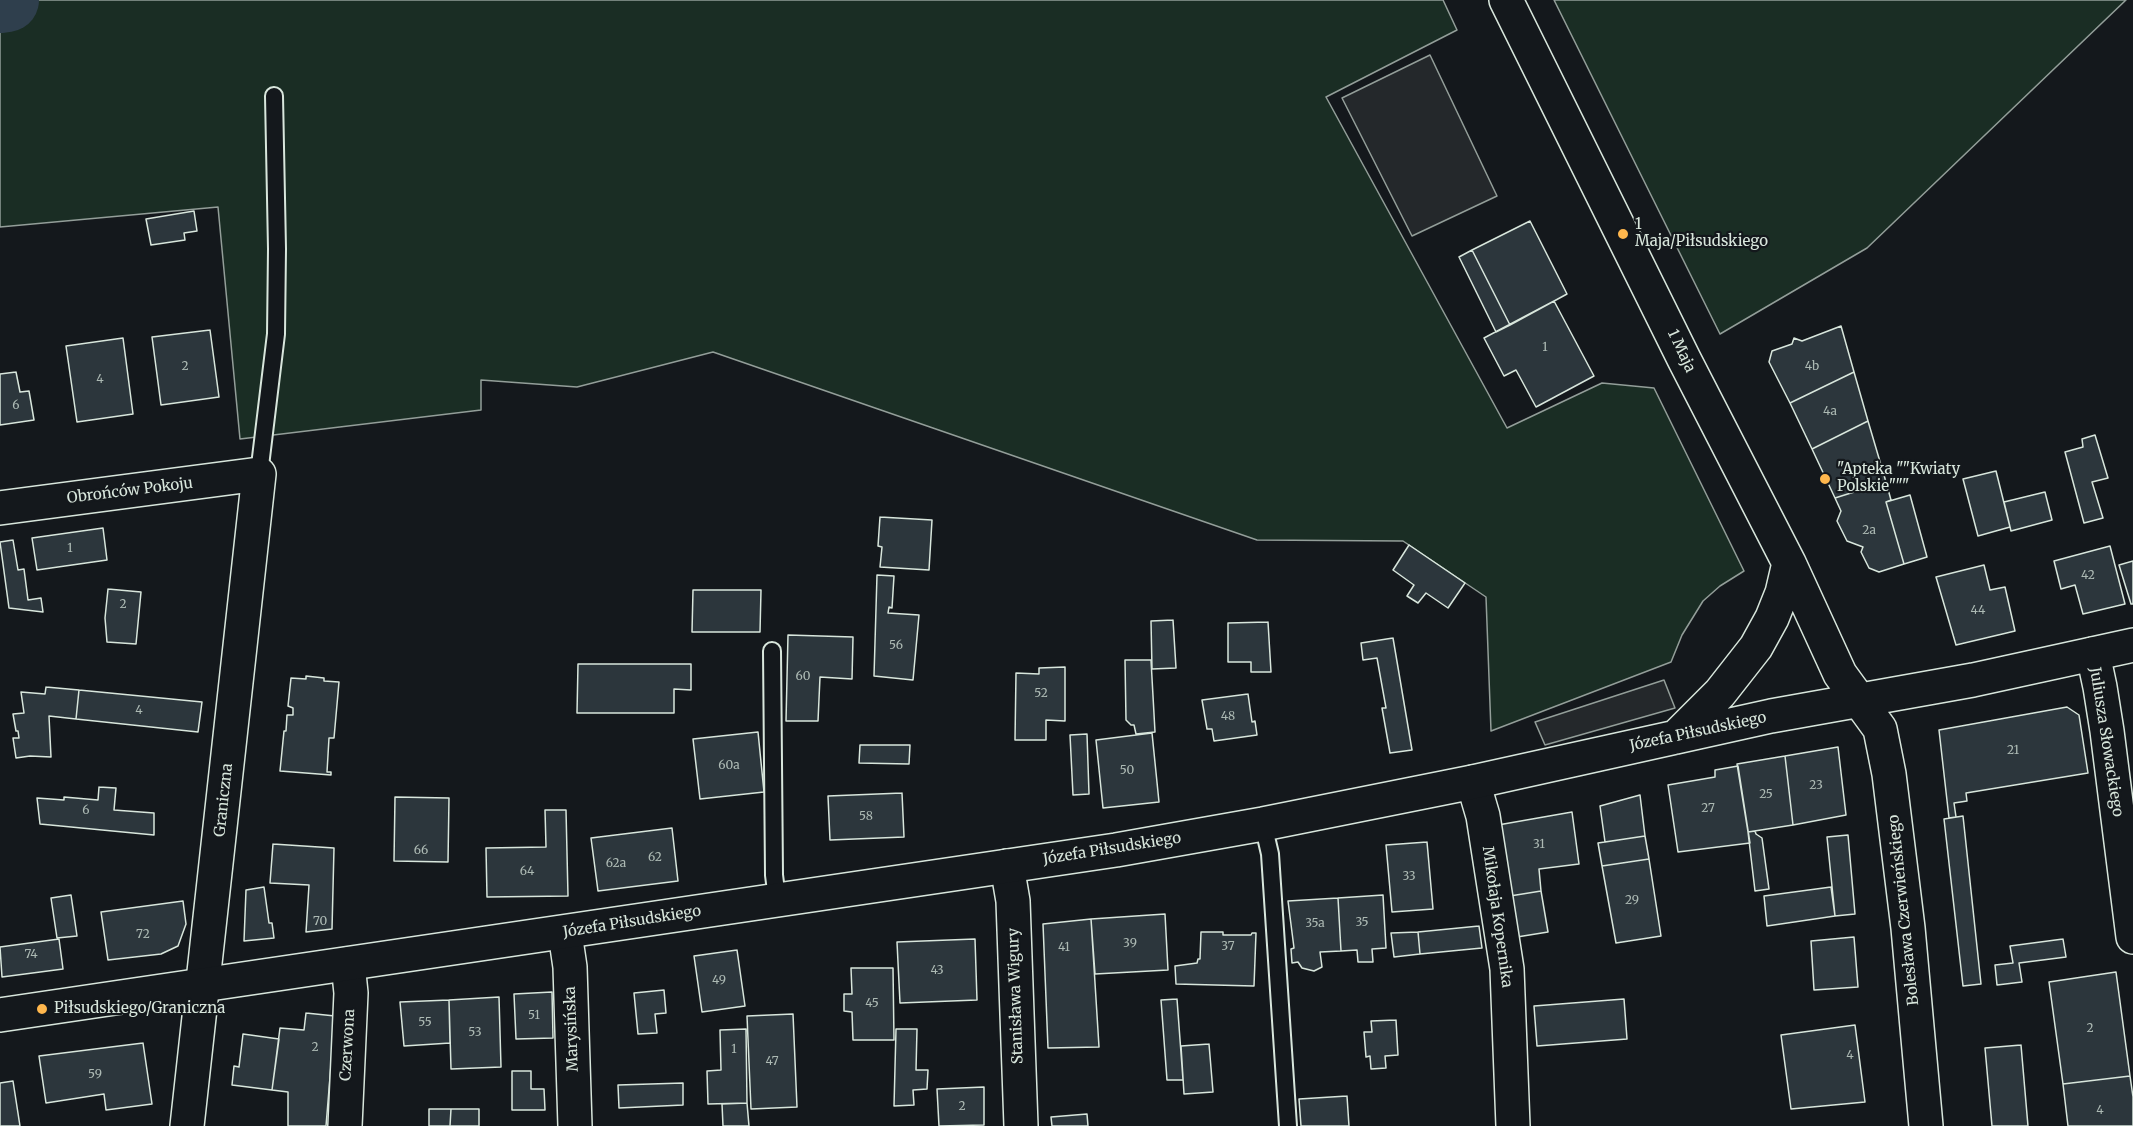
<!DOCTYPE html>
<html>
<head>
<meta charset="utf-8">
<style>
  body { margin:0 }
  canvas { display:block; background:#14181c }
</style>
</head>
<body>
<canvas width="2133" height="1126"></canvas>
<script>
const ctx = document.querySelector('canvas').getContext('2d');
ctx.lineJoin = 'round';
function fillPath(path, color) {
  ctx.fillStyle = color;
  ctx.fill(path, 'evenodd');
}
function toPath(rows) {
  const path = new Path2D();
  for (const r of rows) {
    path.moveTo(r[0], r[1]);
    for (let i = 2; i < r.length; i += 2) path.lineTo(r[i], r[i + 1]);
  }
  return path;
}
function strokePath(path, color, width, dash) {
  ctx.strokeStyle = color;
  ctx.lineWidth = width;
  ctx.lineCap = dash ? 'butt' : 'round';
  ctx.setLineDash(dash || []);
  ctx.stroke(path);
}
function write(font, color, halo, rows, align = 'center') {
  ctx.font = font + ' Merriweather,serif';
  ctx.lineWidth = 4.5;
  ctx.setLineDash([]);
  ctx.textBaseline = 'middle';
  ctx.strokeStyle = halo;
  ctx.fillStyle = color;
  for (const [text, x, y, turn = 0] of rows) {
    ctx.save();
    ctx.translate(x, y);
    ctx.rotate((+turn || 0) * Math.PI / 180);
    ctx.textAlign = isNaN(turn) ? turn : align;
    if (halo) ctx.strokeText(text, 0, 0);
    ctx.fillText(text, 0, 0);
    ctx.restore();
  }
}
const green = toPath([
  [0,0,1443,0,1457,30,1326,97,1507,428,1602,383,1654,388,1744,571,1720,586,1703,601,1682,635,1671,662,1491,731,1486,597,1403,541,1257,540,713,352,577,387,481,380,481,410,240,439,218,207,0,227,0,0],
  [1554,0,2126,0,1867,248,1720,334,1554,0]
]);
fillPath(green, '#1a2d24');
strokePath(green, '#939e99', 1.5);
const parking = toPath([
  [1430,55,1497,196,1412,236,1342,98,1430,55],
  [1664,680,1675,708,1545,745,1535,722,1664,680]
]);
fillPath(parking, '#24282b');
strokePath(parking, '#939e99', 1.5);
strokePath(toPath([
  [0,1,7,0]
]), '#2f3f4d', 64);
const building = toPath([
  [194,211,197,231,184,233,185,240,151,245,146,219,194,211],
  [1530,221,1567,294,1510,325,1472,250,1530,221],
  [1472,250,1510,325,1496,332,1459,257,1472,250],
  [1554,301,1594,376,1536,407,1516,370,1504,376,1484,338,1554,301],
  [1841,326,1854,372,1790,403,1769,362,1772,351,1792,344,1794,338,1802,341,1841,326],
  [210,330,219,397,161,405,152,337,210,330],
  [123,338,133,414,77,422,66,346,123,338],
  [16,372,20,392,29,391,34,420,0,425,0,374,16,372],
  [1854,372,1868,421,1812,449,1790,403,1854,372],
  [1868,421,1886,482,1835,498,1812,449,1868,421],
  [2095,435,2108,478,2092,482,2103,518,2084,523,2065,452,2083,447,2082,439,2095,435],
  [1996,471,2010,527,1978,536,1963,479,1996,471],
  [1886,482,1891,500,1886,502,1904,564,1879,572,1869,568,1861,552,1863,547,1847,541,1837,521,1841,511,1835,498,1886,482],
  [2045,492,2052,520,2011,531,2004,502,2045,492],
  [1910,495,1927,557,1904,564,1886,502,1910,495],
  [880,517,932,520,929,570,880,567,882,547,878,546,880,517],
  [103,528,107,560,37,570,32,538,103,528],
  [13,540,18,570,24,569,28,600,41,598,43,612,9,608,0,542,13,540],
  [1409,545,1465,583,1448,608,1426,593,1418,603,1407,596,1414,585,1393,570,1409,545],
  [2110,546,2125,604,2083,614,2075,585,2061,589,2054,561,2110,546],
  [2133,561,2133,604,2131,604,2119,565,2133,561],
  [1984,565,1990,590,2005,587,2015,631,1956,645,1936,577,1984,565],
  [877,575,894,576,892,608,889,607,888,613,919,615,913,680,874,676,877,575],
  [108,589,141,592,136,644,107,642,105,618,108,589],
  [693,590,761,590,760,632,692,632,693,590],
  [1173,620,1176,668,1152,669,1151,621,1173,620],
  [1268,622,1271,672,1251,672,1251,662,1228,662,1228,623,1268,622],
  [788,635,853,637,852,679,820,677,818,721,786,721,788,635],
  [1393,638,1412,750,1390,753,1382,708,1386,708,1377,658,1363,660,1361,643,1393,638],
  [1125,660,1151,660,1155,732,1136,734,1134,725,1131,725,1126,720,1125,660],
  [578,664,691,664,691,690,674,689,674,713,577,713,578,664],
  [1065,667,1065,721,1046,720,1046,740,1015,740,1016,673,1039,674,1039,668,1065,667],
  [306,676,324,678,324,681,339,682,334,738,329,738,327,772,331,772,331,775,280,771,284,731,286,731,287,715,293,715,293,708,288,706,291,678,306,679,306,676],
  [46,687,79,690,76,719,49,716,51,757,30,756,16,758,13,738,19,738,18,731,16,731,13,714,24,713,21,692,45,694,46,687],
  [79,690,202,702,198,732,76,719,79,690],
  [1248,694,1252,722,1255,721,1257,735,1214,741,1212,729,1207,729,1202,700,1248,694],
  [2067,707,2079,715,2088,773,1966,793,1967,801,1954,803,1956,817,1949,818,1939,730,2067,707],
  [758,732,764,792,700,799,693,739,758,732],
  [1152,733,1159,802,1103,808,1096,740,1152,733],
  [1087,734,1089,794,1073,795,1070,735,1087,734],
  [860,745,910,745,909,764,859,763,860,745],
  [1838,747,1846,815,1793,825,1785,756,1838,747],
  [1785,756,1793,825,1748,832,1737,764,1785,756],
  [1738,766,1750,843,1678,852,1668,785,1715,777,1715,770,1738,766],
  [99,787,116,788,114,810,154,813,154,835,40,824,37,798,64,800,64,797,98,800,99,787],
  [902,793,904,837,830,840,828,796,902,793],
  [1640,795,1645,836,1605,842,1600,806,1640,795],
  [395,797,449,798,448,862,394,861,395,797],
  [545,810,566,810,568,896,487,897,486,848,546,847,545,810],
  [1572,812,1579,864,1539,869,1541,891,1510,896,1498,825,1572,812],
  [1963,816,1981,984,1963,986,1944,819,1963,816],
  [672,828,678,881,598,891,591,838,672,828],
  [1755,831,1756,834,1762,838,1769,889,1755,891,1748,832,1755,831],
  [1848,835,1855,914,1835,916,1827,837,1848,835],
  [1645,836,1649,859,1602,866,1598,843,1645,836],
  [1427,842,1433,909,1392,912,1386,845,1427,842],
  [273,844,334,848,332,929,306,932,309,885,270,883,273,844],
  [1649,859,1661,936,1616,943,1602,866,1649,859],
  [264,887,269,923,272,923,274,938,244,941,246,890,264,887],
  [1831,887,1835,916,1767,926,1764,896,1831,887],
  [1541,891,1548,932,1517,937,1510,896,1541,891],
  [71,895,77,936,57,938,51,898,71,895],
  [1383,895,1386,948,1372,949,1373,962,1358,962,1357,950,1341,951,1338,898,1383,895],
  [1338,898,1341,951,1320,952,1322,967,1314,971,1302,968,1298,962,1292,963,1291,949,1294,948,1288,901,1338,898],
  [183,901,186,924,178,946,161,954,108,960,101,912,183,901],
  [1165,914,1168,970,1095,974,1091,919,1165,914],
  [1091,919,1099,1047,1048,1048,1043,924,1091,919],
  [1479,926,1482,948,1420,954,1418,932,1479,926],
  [1201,932,1223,932,1223,935,1251,935,1252,933,1256,933,1254,986,1176,984,1175,966,1197,963,1198,959,1200,959,1201,932],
  [1418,932,1420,954,1394,957,1391,933,1418,932],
  [1854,937,1858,987,1814,990,1811,941,1854,937],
  [59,939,63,969,2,977,0,947,59,939],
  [975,939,977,1000,900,1003,897,942,975,939],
  [2063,939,2066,957,2019,963,2022,982,1997,985,1995,965,2013,963,2010,946,2063,939],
  [737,950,745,1006,702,1012,694,956,737,950],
  [851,968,893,968,894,1040,853,1040,852,1012,844,1011,844,994,852,994,851,968],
  [2116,972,2130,1076,2063,1084,2049,982,2116,972],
  [664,990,666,1013,655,1014,657,1033,638,1034,634,993,664,990],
  [552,992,553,1038,516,1039,514,994,552,992],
  [499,997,501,1067,451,1069,449,1000,499,997],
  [1177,999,1183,1080,1167,1080,1161,1000,1177,999],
  [1624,999,1627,1039,1537,1046,1534,1006,1624,999],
  [449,1000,450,1043,404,1046,400,1002,449,1000],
  [306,1013,335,1016,326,1126,288,1126,288,1092,272,1090,280,1028,304,1030,306,1013],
  [793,1014,797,1107,751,1109,747,1016,793,1014],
  [1396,1020,1398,1055,1385,1056,1386,1068,1371,1069,1370,1056,1366,1057,1364,1032,1372,1032,1371,1021,1396,1020],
  [1855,1025,1865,1102,1791,1109,1781,1035,1855,1025],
  [746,1029,747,1103,708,1104,707,1071,721,1070,720,1030,746,1029],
  [896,1029,917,1029,916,1070,928,1070,927,1089,913,1090,914,1105,894,1106,896,1029],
  [243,1034,279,1039,272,1090,232,1085,234,1066,239,1067,243,1034],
  [143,1043,152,1104,106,1110,104,1094,46,1103,39,1056,143,1043],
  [1209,1044,1213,1092,1184,1094,1181,1046,1209,1044],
  [2021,1045,2028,1126,1992,1126,1985,1048,2021,1045],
  [512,1071,531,1071,531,1089,544,1089,545,1110,512,1110,512,1071],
  [2130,1076,2133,1097,2133,1126,2068,1126,2063,1084,2130,1076],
  [13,1081,20,1126,0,1126,0,1083,13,1081],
  [683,1083,683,1105,619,1108,618,1085,683,1083],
  [984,1087,984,1125,939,1126,937,1089,984,1087],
  [1347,1096,1349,1126,1301,1126,1299,1099,1347,1096],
  [747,1103,749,1126,723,1126,722,1104,747,1103],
  [429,1109,451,1109,450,1126,429,1126,429,1109],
  [451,1109,479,1109,479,1126,450,1126,451,1109],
  [1087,1114,1088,1126,1052,1126,1051,1117,1087,1114]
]);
fillPath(building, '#2c363c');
strokePath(building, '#d8e6dc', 1.5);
const lane = toPath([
  [259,474,276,334,277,249,274,96],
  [772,651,774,875,777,899],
  [1263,824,1270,854,1288,1126]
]);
const street = toPath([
  [0,508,259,474,187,1126],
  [2093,654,2100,687,2107,731,2133,937],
  [1473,782,1483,816,1507,969,1513,1126],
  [1007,866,1013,901,1021,1126],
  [565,933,570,967,575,1126],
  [345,1126,351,993,348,964]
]);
const secondary = toPath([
  [1506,0,1684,359,1789,563,1840,674,1880,729,1889,774,1908,928,1926,1126],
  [1676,737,1720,693,1756,647,1772,618,1782,593,1789,563],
  [0,1015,1116,850,1263,824,1473,782,1771,716,1973,680,2133,645]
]);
strokePath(lane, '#d8e6dc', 20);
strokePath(street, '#d8e6dc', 36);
strokePath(secondary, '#d8e6dc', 36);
strokePath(lane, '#14181c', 16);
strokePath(street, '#14181c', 33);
strokePath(secondary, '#14181c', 33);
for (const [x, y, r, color] of [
  [1623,234,6,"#ffb74d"],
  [1825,479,6,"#ffb74d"],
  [42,1009,6,"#ffb74d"]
]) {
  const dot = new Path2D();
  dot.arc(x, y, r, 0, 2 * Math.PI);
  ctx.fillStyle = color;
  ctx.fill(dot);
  strokePath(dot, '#14181c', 2);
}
write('12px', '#adbab4', null, [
  ["1",1545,348],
  ["2",185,367],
  ["4b",1812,367],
  ["4",100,380],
  ["6",16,406],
  ["4a",1830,412],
  ["2a",1869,531],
  ["1",70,549],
  ["42",2088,576],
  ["2",123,605],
  ["44",1978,611],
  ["56",896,646],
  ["60",803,677],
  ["52",1041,694],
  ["4",139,711],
  ["48",1228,717],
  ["21",2013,751],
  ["60a",729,766],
  ["50",1127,771],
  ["23",1816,786],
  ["25",1766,795],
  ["27",1708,809],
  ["6",86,811],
  ["58",866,817],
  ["31",1539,845],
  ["66",421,851],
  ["62",655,858],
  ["62a",616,864],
  ["64",527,872],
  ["33",1409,877],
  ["29",1632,901],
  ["70",320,922],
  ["35",1362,923],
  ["35a",1315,924],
  ["72",143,935],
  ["39",1130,944],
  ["37",1228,947],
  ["41",1064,948],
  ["74",31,955],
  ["43",937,971],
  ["49",719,981],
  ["45",872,1004],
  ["51",534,1016],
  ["55",425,1023],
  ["2",2090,1029],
  ["53",475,1033],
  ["2",315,1048],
  ["1",734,1050],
  ["4",1850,1056],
  ["47",772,1062],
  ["59",95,1075],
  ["2",962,1107],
  ["4",2100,1111]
]);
write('15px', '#d8e6dc', '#14181c', [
  ["1",1635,225],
  ["Maja/Piłsudskiego",1635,242],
  ["\"Apteka \"\"Kwiaty",1837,470],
  ["Polskie\"\"\"",1837,487],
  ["Piłsudskiego/Graniczna",54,1009]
], 'left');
write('15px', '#d8e6dc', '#14181c', [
  ["1 Maja",1681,351,65],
  ["Obrońców Pokoju",130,491,-7],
  ["Józefa Piłsudskiego",1698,732,-12],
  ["Juliusza Słowackiego",2106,742,81],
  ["Graniczna",224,800,-84],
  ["Józefa Piłsudskiego",1112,849,-9],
  ["Bolesława Czerwieńskiego",1904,910,-96],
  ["Mikołaja Kopernika",1497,917,82],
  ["Józefa Piłsudskiego",632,922,-9],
  ["Stanisława Wigury",1016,996,-92],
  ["Marysińska",572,1029,-92],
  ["Czerwona",348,1045,-87]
]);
</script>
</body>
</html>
